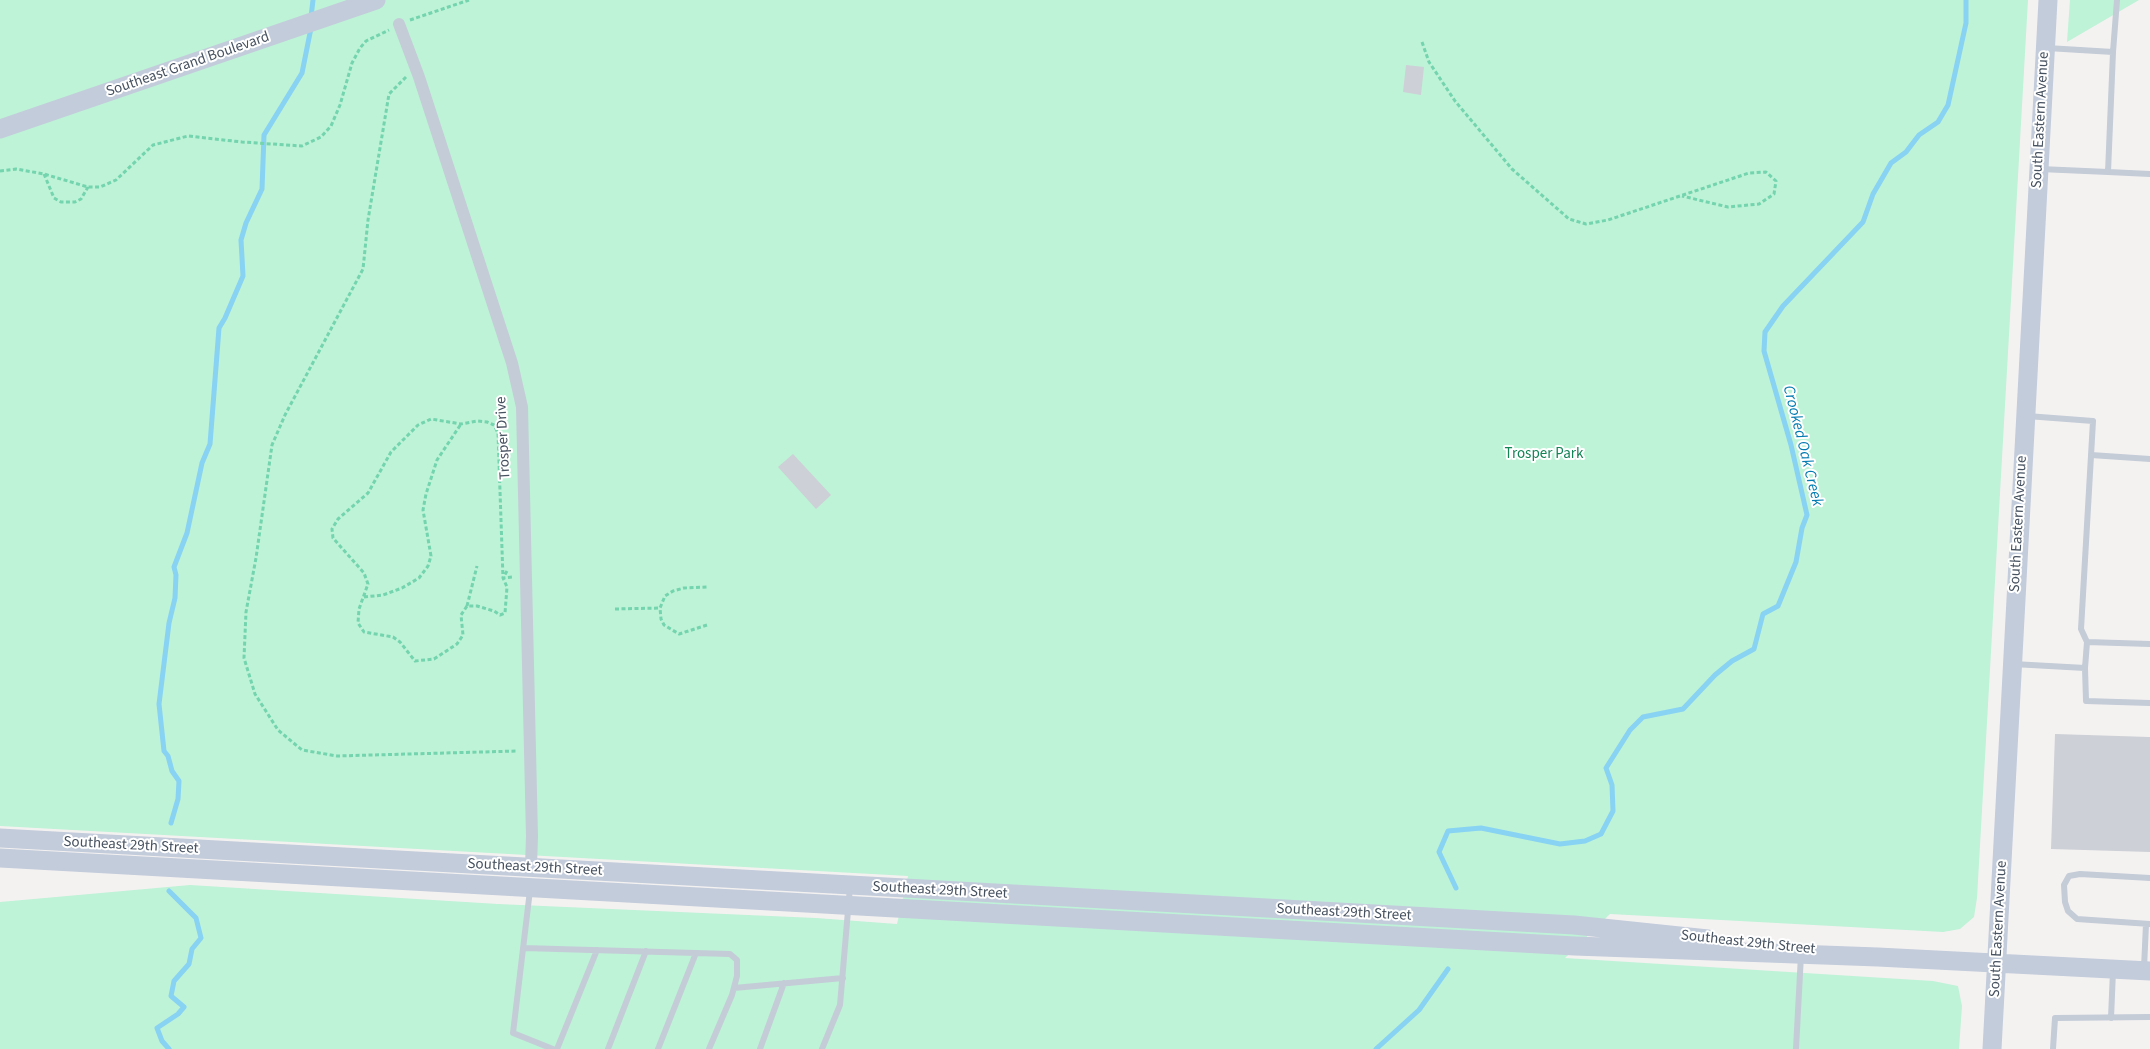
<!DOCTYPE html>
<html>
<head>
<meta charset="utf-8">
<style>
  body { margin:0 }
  canvas { display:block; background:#f4f1f1 }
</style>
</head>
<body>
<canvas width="2150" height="1049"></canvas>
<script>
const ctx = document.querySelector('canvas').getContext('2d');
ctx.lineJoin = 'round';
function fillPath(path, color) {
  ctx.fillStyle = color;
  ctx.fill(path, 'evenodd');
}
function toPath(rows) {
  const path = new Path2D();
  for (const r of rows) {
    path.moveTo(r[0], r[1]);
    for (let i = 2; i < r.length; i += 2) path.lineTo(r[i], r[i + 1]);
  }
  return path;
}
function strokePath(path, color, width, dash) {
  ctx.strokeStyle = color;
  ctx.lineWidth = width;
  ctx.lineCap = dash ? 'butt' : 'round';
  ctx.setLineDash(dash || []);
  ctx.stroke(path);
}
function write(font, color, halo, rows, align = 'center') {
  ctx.font = font + ' "Source Sans 3",sans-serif';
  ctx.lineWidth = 4;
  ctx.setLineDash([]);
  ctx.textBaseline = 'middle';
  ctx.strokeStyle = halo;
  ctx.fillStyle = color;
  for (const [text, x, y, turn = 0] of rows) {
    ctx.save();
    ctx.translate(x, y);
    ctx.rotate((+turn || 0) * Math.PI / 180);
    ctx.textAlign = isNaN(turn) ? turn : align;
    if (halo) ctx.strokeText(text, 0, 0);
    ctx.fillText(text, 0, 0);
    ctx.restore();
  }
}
fillPath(toPath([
  [0,0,2028,0,1977,898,1974,917,1960,929,1943,932,1610,914,1565,958,1933,981,1958,986,1962,1006,1959,1049,0,1049,0,902,190,885,498,904,816,918,897,924,908,876,0,826],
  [2070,0,2139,0,2067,42]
]), '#bef3d7');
strokePath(toPath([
  [311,17,313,0],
  [171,823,178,799,179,781,172,771,168,756,164,751,159,704,169,623,175,598,176,575,174,567,187,533,202,463,210,444,219,328,225,318,243,276,241,240,246,223,262,189,264,135,302,73,311,28],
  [1456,888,1439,852,1448,831,1481,828,1560,844,1585,841,1601,834,1613,811,1612,785,1606,768,1630,730,1643,717,1683,709,1715,675,1732,661,1754,649,1763,614,1778,606,1796,562,1802,528,1807,515,1791,445,1764,351,1765,332,1783,306,1863,222,1873,194,1891,163,1906,152,1919,135,1938,122,1948,105,1966,23,1966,0],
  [169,1049,162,1041,157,1028,178,1014,184,1007,171,996,174,981,189,964,192,949,201,938,196,918,169,891],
  [1376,1049,1419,1010,1448,969]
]), '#88d2f3', 5);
fillPath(toPath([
  [1406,65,1424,67,1421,95,1403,92],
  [793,454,831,495,816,509,778,467],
  [2055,734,2150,737,2150,852,2051,849]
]), '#cdd0d6');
strokePath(toPath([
  [410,20,469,0],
  [1422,42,1429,62,1455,101,1512,169,1569,219,1586,224,1608,220,1749,173,1766,172,1776,181,1774,194,1759,204,1728,207,1682,196],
  [406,77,389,94,368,220,363,269,285,415,272,445,256,558,246,612,244,658,255,694,278,730,302,750,337,756,517,751],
  [0,171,16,169,44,174,88,187,100,187,116,180,153,145,188,136,242,142,302,146,321,137,331,126,340,105,352,63,360,48,366,41,389,30],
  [44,174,54,198,61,202,75,202,81,199,88,187],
  [507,571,503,578,507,587,505,613,500,615,494,611,477,606,467,606,461,615,463,635,457,644,434,659,415,661,400,642,393,637,364,632,358,623,359,609,368,584,364,573,333,538,332,529,338,519,368,493,391,452,418,425,431,419,461,424,477,421,487,422,494,425,498,433,503,578,512,577],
  [364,597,383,595,402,588,419,578,428,566,431,556,423,510,426,494,437,460,461,424],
  [467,606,477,566],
  [615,609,660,608],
  [707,625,679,634,664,625,661,619,660,608,665,596,673,591,684,588,708,587]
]), '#73d4ad', 3, [4, 2.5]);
strokePath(toPath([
  [2113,52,2117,0],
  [2040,169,2108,172,2113,52,2047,48],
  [2108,172,2150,174],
  [2027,416,2093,421,2081,629,2087,642],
  [2091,455,2150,459],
  [2013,664,2085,668,2087,642,2150,644],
  [2085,668,2086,701,2150,703],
  [2150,878,2080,874,2069,876,2064,885,2065,902,2068,911,2077,919,2150,924],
  [530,890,513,1033,553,1049],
  [523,948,730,954,737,960,737,976,732,995,709,1049],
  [2144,968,2146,924],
  [734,988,843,978],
  [2111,1018,2113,971],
  [557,1049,597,950],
  [608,1049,646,951],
  [658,1049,696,953],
  [760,1049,784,983],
  [822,1049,840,1005,850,887],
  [1796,1049,1801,955],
  [2053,1049,2055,1018,2150,1017]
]), '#c4ccd7', 6);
strokePath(toPath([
  [399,24,419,77,512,363,522,407,532,836,531,867]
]), '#c4ccd7', 12);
strokePath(toPath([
  [0,129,376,0],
  [0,838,1574,925,1708,939],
  [0,858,1575,946,1878,957,2150,971],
  [1992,1049,2048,0]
]), '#c3ccdb', 19);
write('15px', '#475260', '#fff', [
  ["Southeast Grand Boulevard",188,65,-19],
  ["South Eastern Avenue",2041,120,-87],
  ["Trosper Drive",504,438,-93],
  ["South Eastern Avenue",2019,524,-87],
  ["Southeast 29th Street",131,846,3],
  ["Southeast 29th Street",535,868,3],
  ["Southeast 29th Street",940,891,3],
  ["Southeast 29th Street",1344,913,3],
  ["South Eastern Avenue",1999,929,-87],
  ["Southeast 29th Street",1748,943,6]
]);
write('15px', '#118354', '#fff', [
  ["Trosper Park",1544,455]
]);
write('italic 16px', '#037bb1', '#fff', [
  ["Crooked Oak Creek",1802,446,76]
]);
</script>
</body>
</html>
